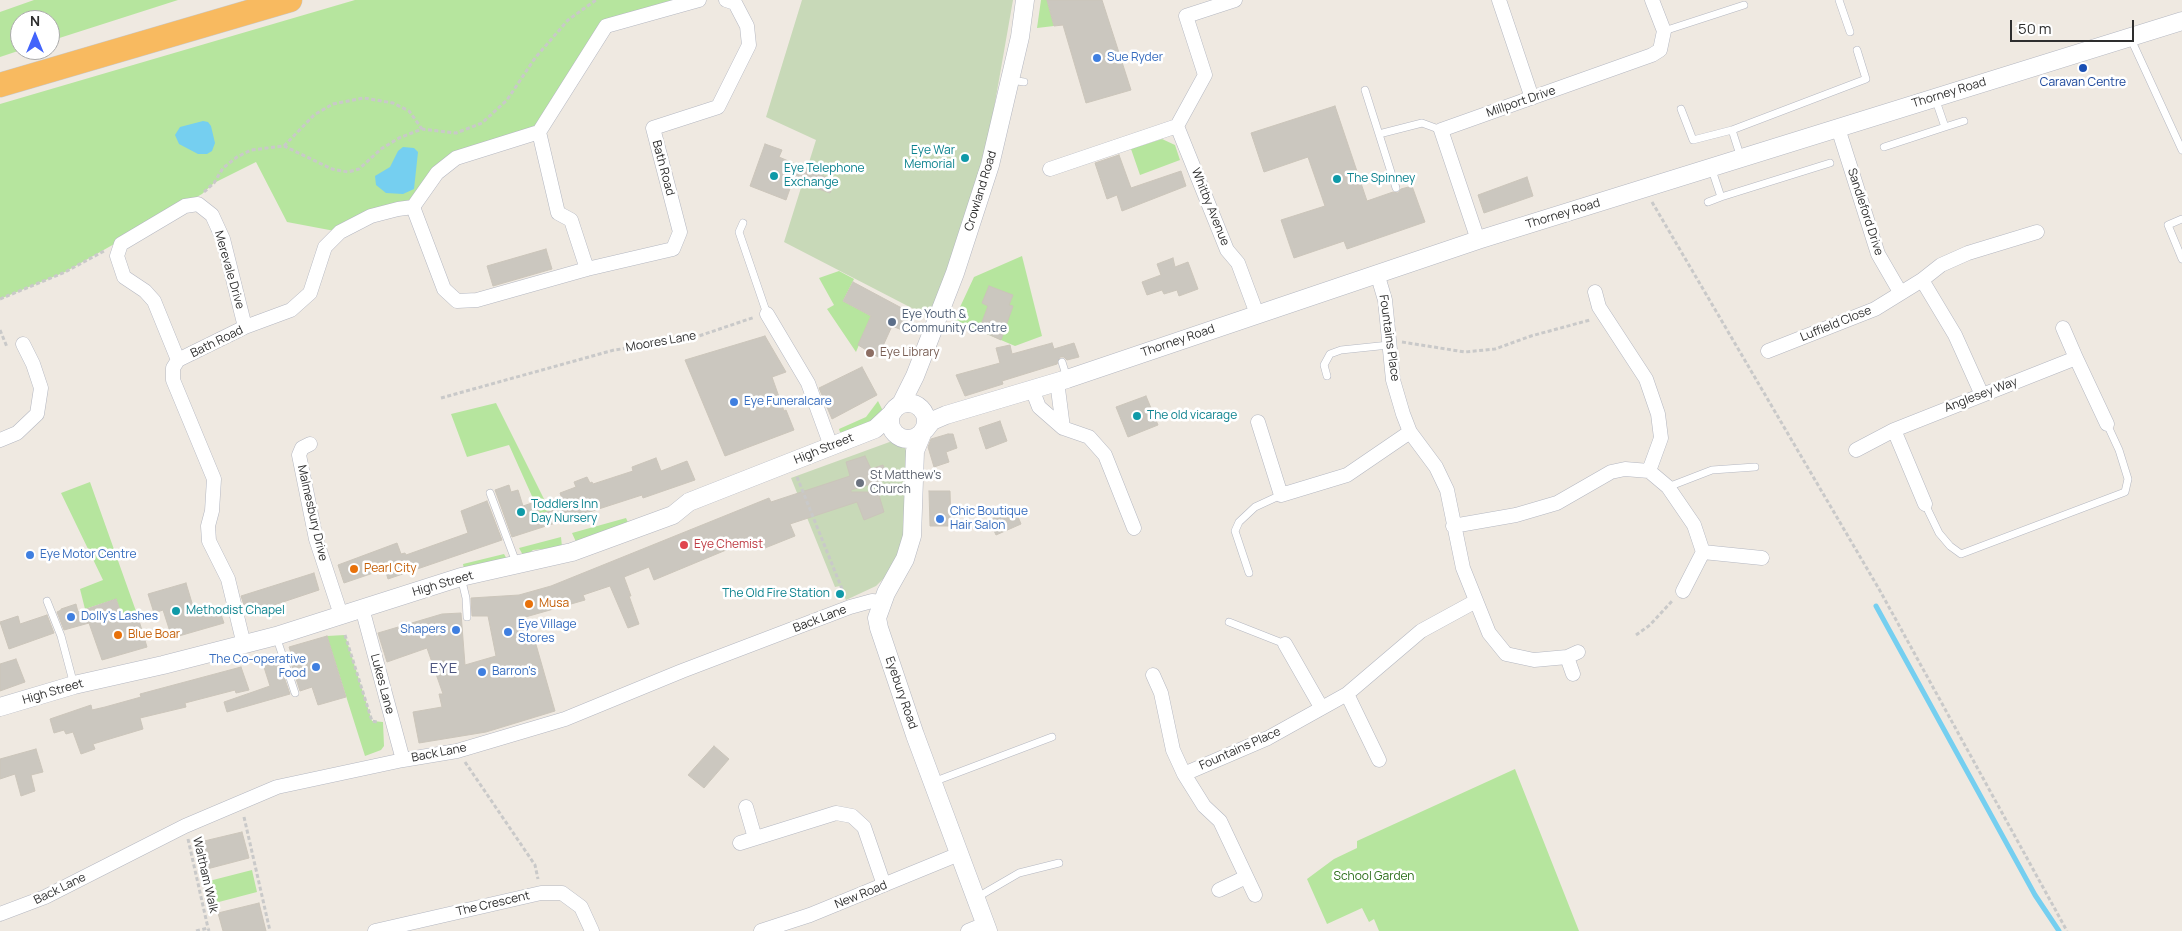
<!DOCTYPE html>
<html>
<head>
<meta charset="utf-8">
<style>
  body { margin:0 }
  #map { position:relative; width:2182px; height:931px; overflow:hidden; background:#efe9e1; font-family:Manrope,sans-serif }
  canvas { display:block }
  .north { position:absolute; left:10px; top:10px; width:50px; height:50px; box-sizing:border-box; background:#fff; border:1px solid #ababab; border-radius:50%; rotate:0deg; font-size:14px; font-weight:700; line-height:20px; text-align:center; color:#2e2e2e }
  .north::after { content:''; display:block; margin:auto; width:18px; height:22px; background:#4264fb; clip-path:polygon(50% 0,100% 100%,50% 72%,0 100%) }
  .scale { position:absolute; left:2010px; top:20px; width:124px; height:22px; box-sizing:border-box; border:2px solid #2e2e2e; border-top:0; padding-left:6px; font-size:15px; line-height:18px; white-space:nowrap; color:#2e2e2e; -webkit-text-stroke:4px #fff; paint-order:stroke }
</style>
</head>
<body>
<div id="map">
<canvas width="2182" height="931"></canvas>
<div class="north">N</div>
<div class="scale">50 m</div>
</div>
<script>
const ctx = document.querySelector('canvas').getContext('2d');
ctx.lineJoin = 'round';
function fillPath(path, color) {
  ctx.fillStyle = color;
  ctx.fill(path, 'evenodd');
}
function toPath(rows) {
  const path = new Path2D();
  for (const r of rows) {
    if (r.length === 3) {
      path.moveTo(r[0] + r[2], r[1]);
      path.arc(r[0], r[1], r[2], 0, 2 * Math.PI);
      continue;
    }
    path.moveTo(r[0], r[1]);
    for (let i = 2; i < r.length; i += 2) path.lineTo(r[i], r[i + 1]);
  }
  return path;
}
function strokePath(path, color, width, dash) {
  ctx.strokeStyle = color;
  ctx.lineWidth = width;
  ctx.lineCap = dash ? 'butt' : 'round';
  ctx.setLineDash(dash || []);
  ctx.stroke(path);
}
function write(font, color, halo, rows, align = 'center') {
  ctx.font = font + ' Manrope,sans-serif';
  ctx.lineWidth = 5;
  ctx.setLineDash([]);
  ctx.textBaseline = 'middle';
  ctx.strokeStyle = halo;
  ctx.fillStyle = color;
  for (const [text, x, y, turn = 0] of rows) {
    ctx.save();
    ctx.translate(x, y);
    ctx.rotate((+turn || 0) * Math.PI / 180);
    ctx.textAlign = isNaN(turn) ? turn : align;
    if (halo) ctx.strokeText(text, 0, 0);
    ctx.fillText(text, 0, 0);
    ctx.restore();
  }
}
fillPath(toPath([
  [34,0,178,0,50,41,50,20,20,20,21,50,0,57,0,12],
  [355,0,699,0,606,26,539,132,437,173,413,207,340,232,287,222,256,162,214,183,202,194,65,272,0,299,0,104],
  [1041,0,1047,0,1054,26,1037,28],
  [1162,139,1175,145,1180,160,1140,175,1131,149],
  [1022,256,1042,336,1015,346,954,320,974,277],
  [839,271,854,279,843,301,871,316,856,352,827,309,834,305,819,278],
  [878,401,884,413,876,422,842,433,840,432,839,429,866,417],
  [496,403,550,511,540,514,509,445,467,457,451,414],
  [90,482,137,614,123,618,116,599,85,609,80,589,103,580,61,493],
  [626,518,629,525,577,544,572,533],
  [561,537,562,547,533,550,524,557,519,548],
  [504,554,508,561,464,569,463,564],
  [345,635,372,721,383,722,384,746,381,750,365,756,327,636],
  [1515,769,1579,931,1379,931,1374,919,1369,922,1362,908,1327,924,1307,879,1334,859,1357,848,1357,841],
  [252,870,257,892,215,903,209,881]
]), '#b6e59e');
fillPath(toPath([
  [802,0,1013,0,990,131,966,221,931,318,784,242,816,140,766,117],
  [895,440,903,444,907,453,906,535,902,549,887,575,876,586,846,600,840,586,835,587,791,478]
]), '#c8d9b8');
fillPath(toPath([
  [203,121,208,122,211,126,215,143,212,151,207,154,198,154,179,144,175,135,180,127],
  [403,147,414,148,418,152,414,189,403,194,386,193,376,185,375,176,390,167,398,151]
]), '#75cff0');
strokePath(toPath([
  [1876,606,2035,895,2059,931]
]), '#75cff0', 5);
const building = toPath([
  [1047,0,1102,0,1131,90,1086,103,1063,25,1054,26,1047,0],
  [1335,106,1367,201,1393,192,1398,193,1401,189,1412,186,1425,222,1347,249,1344,241,1294,258,1281,220,1325,206,1308,157,1264,172,1251,133,1335,106],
  [765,144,782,150,779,157,835,181,830,193,793,180,786,200,750,186,765,144],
  [1119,155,1131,188,1181,171,1186,186,1122,211,1117,195,1107,199,1095,163,1119,155],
  [1527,177,1533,196,1484,213,1478,195,1527,177],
  [546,249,552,269,493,286,487,266,546,249],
  [1173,258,1175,267,1188,262,1198,289,1179,296,1177,290,1164,294,1162,290,1147,295,1142,282,1161,275,1157,264,1173,258],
  [853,282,911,313,902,330,892,326,878,357,858,345,871,316,843,301,853,282],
  [989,286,1013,295,1009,305,1013,306,1001,340,979,330,988,306,982,303,989,286],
  [765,336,786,372,772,377,784,411,786,410,794,430,725,456,685,360,765,336],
  [1052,343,1054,349,1074,343,1079,357,1067,360,1064,357,1060,357,1057,364,1002,381,1003,384,965,396,956,375,1000,363,996,348,1010,345,1012,354,1052,343],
  [862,367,877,395,832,419,819,388,862,367],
  [1146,396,1158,425,1128,437,1116,407,1146,396],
  [1000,421,1007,441,986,449,979,428,1000,421],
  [948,434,953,434,957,448,946,452,949,462,934,467,928,447,931,439,948,434],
  [865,456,871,469,883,465,888,479,851,490,851,492,878,492,884,512,864,520,857,502,790,524,795,536,765,548,762,542,746,550,743,543,654,580,649,567,624,577,631,596,629,596,639,624,628,628,610,586,583,595,585,600,522,618,529,644,535,641,555,711,486,732,419,743,413,712,442,707,439,694,443,694,427,648,387,662,378,633,442,614,461,613,465,665,496,656,488,616,472,616,471,598,519,595,551,586,769,498,771,502,850,476,846,462,865,456],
  [656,458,661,471,687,461,695,480,643,498,642,495,512,537,495,490,509,485,511,492,518,490,523,506,535,502,540,514,565,507,560,493,576,487,574,482,587,477,590,483,592,482,593,484,633,471,632,467,656,458],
  [929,491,950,491,951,526,930,526,929,491],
  [487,501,502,540,388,579,385,569,344,583,338,565,397,543,401,554,405,553,406,555,468,533,461,511,487,501],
  [1015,509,1021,524,996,535,989,520,1015,509],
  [314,573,319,590,247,614,241,596,314,573],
  [186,583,195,613,218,606,224,623,172,638,163,610,154,613,148,594,186,583],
  [116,599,123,618,137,614,147,647,102,660,89,623,64,630,57,612,61,610,61,609,76,604,78,612,116,599],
  [47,615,54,633,9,649,0,622,18,616,20,624,47,615],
  [327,636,346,697,318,705,312,687,300,691,288,654,291,653,289,647,327,636],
  [277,657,290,694,227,712,224,702,270,686,262,661,277,657],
  [16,659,25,682,0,691,0,664,16,659],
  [241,667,249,690,236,693,235,690,185,703,186,707,140,718,143,729,93,744,95,749,81,754,73,732,66,734,64,730,54,733,50,719,91,705,92,710,105,707,141,697,140,694,241,667],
  [714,746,729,759,704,788,688,775,714,746],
  [36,749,43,772,31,775,35,791,21,796,15,774,0,779,0,759,36,749],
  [242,832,249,858,207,869,200,842,242,832],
  [259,903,266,931,223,931,218,913,259,903]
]);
fillPath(building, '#cbc7bf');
strokePath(building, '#cbc5ba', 1);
const service = toPath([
  [1839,0,1850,32],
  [1664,31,1744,5],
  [2130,37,2182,150],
  [1011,80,1024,82],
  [1365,90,1396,188],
  [1681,109,1693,140,1732,130,1866,79,1857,50],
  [1945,127,1964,121],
  [1732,130,1741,158],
  [1379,134,1422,123,1441,130],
  [1884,147,1945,127,1935,98],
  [1711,167,1721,197,1830,163],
  [1708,202,1721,197],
  [2182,219,2168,225,2182,259],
  [743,223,739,232,767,314],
  [1062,362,1067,378],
  [1327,376,1324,365,1330,354,1341,350,1389,345],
  [1668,487,1712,470,1755,467],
  [490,493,517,565],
  [1925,504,1939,533,1950,546,1961,554,2125,492,2128,479,2119,450,2107,424],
  [1249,573,1235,531,1239,522,1255,507,1281,495],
  [461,577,466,598,467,617],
  [47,601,61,636,74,685],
  [1229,622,1285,644],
  [276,636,295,693],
  [933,782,1052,737],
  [976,898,1019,873,1059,863]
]);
const minor = toPath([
  [1499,0,1532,98],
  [1177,126,1227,250,1238,263,1257,314],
  [1838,128,1878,254,1900,292],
  [539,132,558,213,571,220,587,269],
  [1050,169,1177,126,1205,75,1186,16,1235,0],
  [413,207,437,173,456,158,539,132,606,26,699,0],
  [1478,240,1441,130,1652,55,1660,50,1664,31,1652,0],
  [1377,273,1385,300,1393,380,1403,414,1410,432,1436,467,1447,490,1463,568,1489,633,1506,654,1534,660,1567,657,1578,652],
  [1922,280,1955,335,1982,395],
  [1595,292,1599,307,1646,379,1658,414,1661,438,1649,471],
  [767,314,808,383,831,446],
  [2063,328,2076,358],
  [1768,351,1875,309,1922,280,1941,265,1968,253,2037,232],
  [178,360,154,301,145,291,124,277,117,256,121,244,185,206,198,204,212,215,223,239,245,327],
  [1032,389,1039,407,1063,428,1057,381],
  [1258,422,1281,495,1347,475,1410,432],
  [1063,428,1089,437,1105,455,1134,528],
  [0,440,17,433,37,414,41,388,33,364,23,344],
  [310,444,302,448,299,455,316,539,341,615],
  [1856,450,1894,430],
  [1925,504,1894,430,2076,358,2107,424],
  [1453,526,1516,515,1557,503,1611,472,1625,469,1649,471,1668,487,1694,525,1703,552,1762,558],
  [1683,591,1703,552],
  [362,608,403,760],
  [1285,644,1321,707],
  [244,645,228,579,209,541,208,526,212,511,214,479,173,380,173,368,178,360,245,327,291,310,310,293,325,247,340,232,371,216,398,209,413,207,444,289,457,301,477,300,587,269,673,249,680,232,653,128,718,107,749,45,747,26,735,3,726,0],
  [1567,657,1573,674],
  [1153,675,1161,693,1173,750,1184,774,1204,806,1220,821,1255,895],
  [1347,694,1379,760],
  [1184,774,1268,738,1347,694,1421,631,1476,601],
  [746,807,755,838],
  [740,843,836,813,852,816,864,827,884,885],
  [1219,890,1246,877],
  [0,914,45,897,185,826,277,787,403,760,457,751,565,719,682,671,850,607,872,601,882,602],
  [375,931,541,893,562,893,581,907,592,931],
  [761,931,810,915,959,854],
  [968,931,985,924]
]);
const tertiary = toPath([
  [908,421,18],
  [901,404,915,376,955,273,990,165,1020,37,1025,0],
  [925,430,932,421,946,415,1067,379,1478,240,2182,21],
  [922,434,915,451,912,536,905,559,886,593,877,618,879,628,915,735,988,931],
  [0,707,74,685,163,665,276,636,461,577,572,552,673,515,689,502,875,429,891,414]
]);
const trunk = toPath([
  [0,85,290,0]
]);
strokePath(service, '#b4b7c1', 8);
strokePath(minor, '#b4b7c1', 15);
strokePath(tertiary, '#b4b7c1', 19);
strokePath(trunk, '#c9c9c9', 25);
strokePath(toPath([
  [284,146,314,115,333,104,364,98,393,103,409,111,422,129],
  [204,192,214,183,223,168,237,157,251,150,284,146,332,169,348,172,359,169,381,149,399,138,422,129,456,133,482,123,507,100,535,58,568,20,596,0],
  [1652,202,1879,589,2067,931],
  [0,299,65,272,104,251],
  [0,330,7,347],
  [1402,342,1465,352,1495,349,1531,336,1590,320],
  [441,398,614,350,687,340,755,317],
  [797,477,844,594],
  [345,635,372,721,377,722],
  [1636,635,1650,625,1672,601],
  [465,762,535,865,538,879],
  [244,817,270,931],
  [188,839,208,928],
  [196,931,208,928,209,931]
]), '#c9c9c9', 3, [4, 2.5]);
strokePath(service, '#fff', 7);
strokePath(minor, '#fff', 14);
strokePath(tertiary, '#fff', 18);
strokePath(trunk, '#f8ba60', 24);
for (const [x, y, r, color] of [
  [1097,58,5,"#3f7fe0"],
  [2083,68,5,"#1a4fb4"],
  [965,158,5,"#0f9aa8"],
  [774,176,5,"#0f9aa8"],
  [1337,179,5,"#0f9aa8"],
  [892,322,5,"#5c6f8a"],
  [870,353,5,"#8d6e63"],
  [734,402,5,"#3f7fe0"],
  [1137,416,5,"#0f9aa8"],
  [860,483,5,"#6b7280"],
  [521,512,5,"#0f9aa8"],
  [940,519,5,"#3f7fe0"],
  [684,545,5,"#e0444e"],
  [30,555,5,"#3f7fe0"],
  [354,569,5,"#e8710a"],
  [840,594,5,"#0f9aa8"],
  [529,604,5,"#e8710a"],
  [176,611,5,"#0f9aa8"],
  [71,617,5,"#3f7fe0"],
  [456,630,5,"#3f7fe0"],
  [508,632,5,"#3f7fe0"],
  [118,635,5,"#e8710a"],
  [316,667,5,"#3f7fe0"],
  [482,672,5,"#3f7fe0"]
]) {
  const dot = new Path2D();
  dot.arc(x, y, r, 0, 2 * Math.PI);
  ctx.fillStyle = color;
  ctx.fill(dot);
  strokePath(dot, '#fff', 2);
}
write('12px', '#366cbe', '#fff', [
  ["Sue Ryder",1107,58],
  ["Eye Funeralcare",744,402],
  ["Chic Boutique",950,512],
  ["Hair Salon",950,526],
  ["Eye Motor Centre",40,555],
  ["Dolly's Lashes",81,617],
  ["Eye Village",518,625],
  ["Stores",518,639],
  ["Shapers",446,630,"right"],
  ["The Co-operative",306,660,"right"],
  ["Food",306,674,"right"],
  ["Barron's",492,672]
], 'left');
write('12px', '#164399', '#fff', [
  ["Caravan Centre",2083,83]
]);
write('12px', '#2e2e2e', '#fff', [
  ["Thorney Road",1949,93,-17],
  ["Millport Drive",1521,102,-19],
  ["Bath Road",663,168,75],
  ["Crowland Road",981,191,-73],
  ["Whitby Avenue",1210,207,68],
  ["Sandleford Drive",1865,212,72],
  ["Thorney Road",1563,214,-17],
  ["Merevale Drive",229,270,74],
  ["Luffield Close",1836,324,-22],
  ["Fountains Place",1389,338,82],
  ["Thorney Road",1178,341,-19],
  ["Bath Road",217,342,-26],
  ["Moores Lane",661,342,-10],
  ["Anglesey Way",1981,395,-21],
  ["High Street",824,449,-22],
  ["Malmesbury Drive",312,513,77],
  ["High Street",443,584,-16],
  ["Back Lane",820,619,-21],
  ["Lukes Lane",382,684,75],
  ["High Street",53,692,-16],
  ["Eyebury Road",901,693,71],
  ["Fountains Place",1240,749,-24],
  ["Back Lane",439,753,-11],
  ["Waltham Walk",205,875,77],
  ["Back Lane",60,889,-26],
  ["New Road",861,895,-22],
  ["The Crescent",493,904,-13]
]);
write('12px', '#0d838f', '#fff', [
  ["Eye War",955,151,"right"],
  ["Memorial",955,165,"right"],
  ["Eye Telephone",784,169],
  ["Exchange",784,183],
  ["The Spinney",1347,179],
  ["The old vicarage",1147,416],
  ["Toddlers Inn",531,505],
  ["Day Nursery",531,519],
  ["The Old Fire Station",830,594,"right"],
  ["Methodist Chapel",186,611]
], 'left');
write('12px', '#4e5e75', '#fff', [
  ["Eye Youth &",902,315],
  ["Community Centre",902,329]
], 'left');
write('12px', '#785e54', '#fff', [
  ["Eye Library",880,353]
], 'left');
write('12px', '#5b616d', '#fff', [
  ["St Matthew's",870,476],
  ["Church",870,490]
], 'left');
write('12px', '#be3a42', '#fff', [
  ["Eye Chemist",694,545]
], 'left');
write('12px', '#c56008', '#fff', [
  ["Pearl City",364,569],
  ["Musa",539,604],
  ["Blue Boar",128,635]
], 'left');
write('12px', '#2c6e1b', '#fff', [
  ["School Garden",1374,877]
]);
ctx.letterSpacing = '1px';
write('15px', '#4d5680', '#fff', [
  ["EYE",444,669]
]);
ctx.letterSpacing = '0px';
</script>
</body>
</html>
